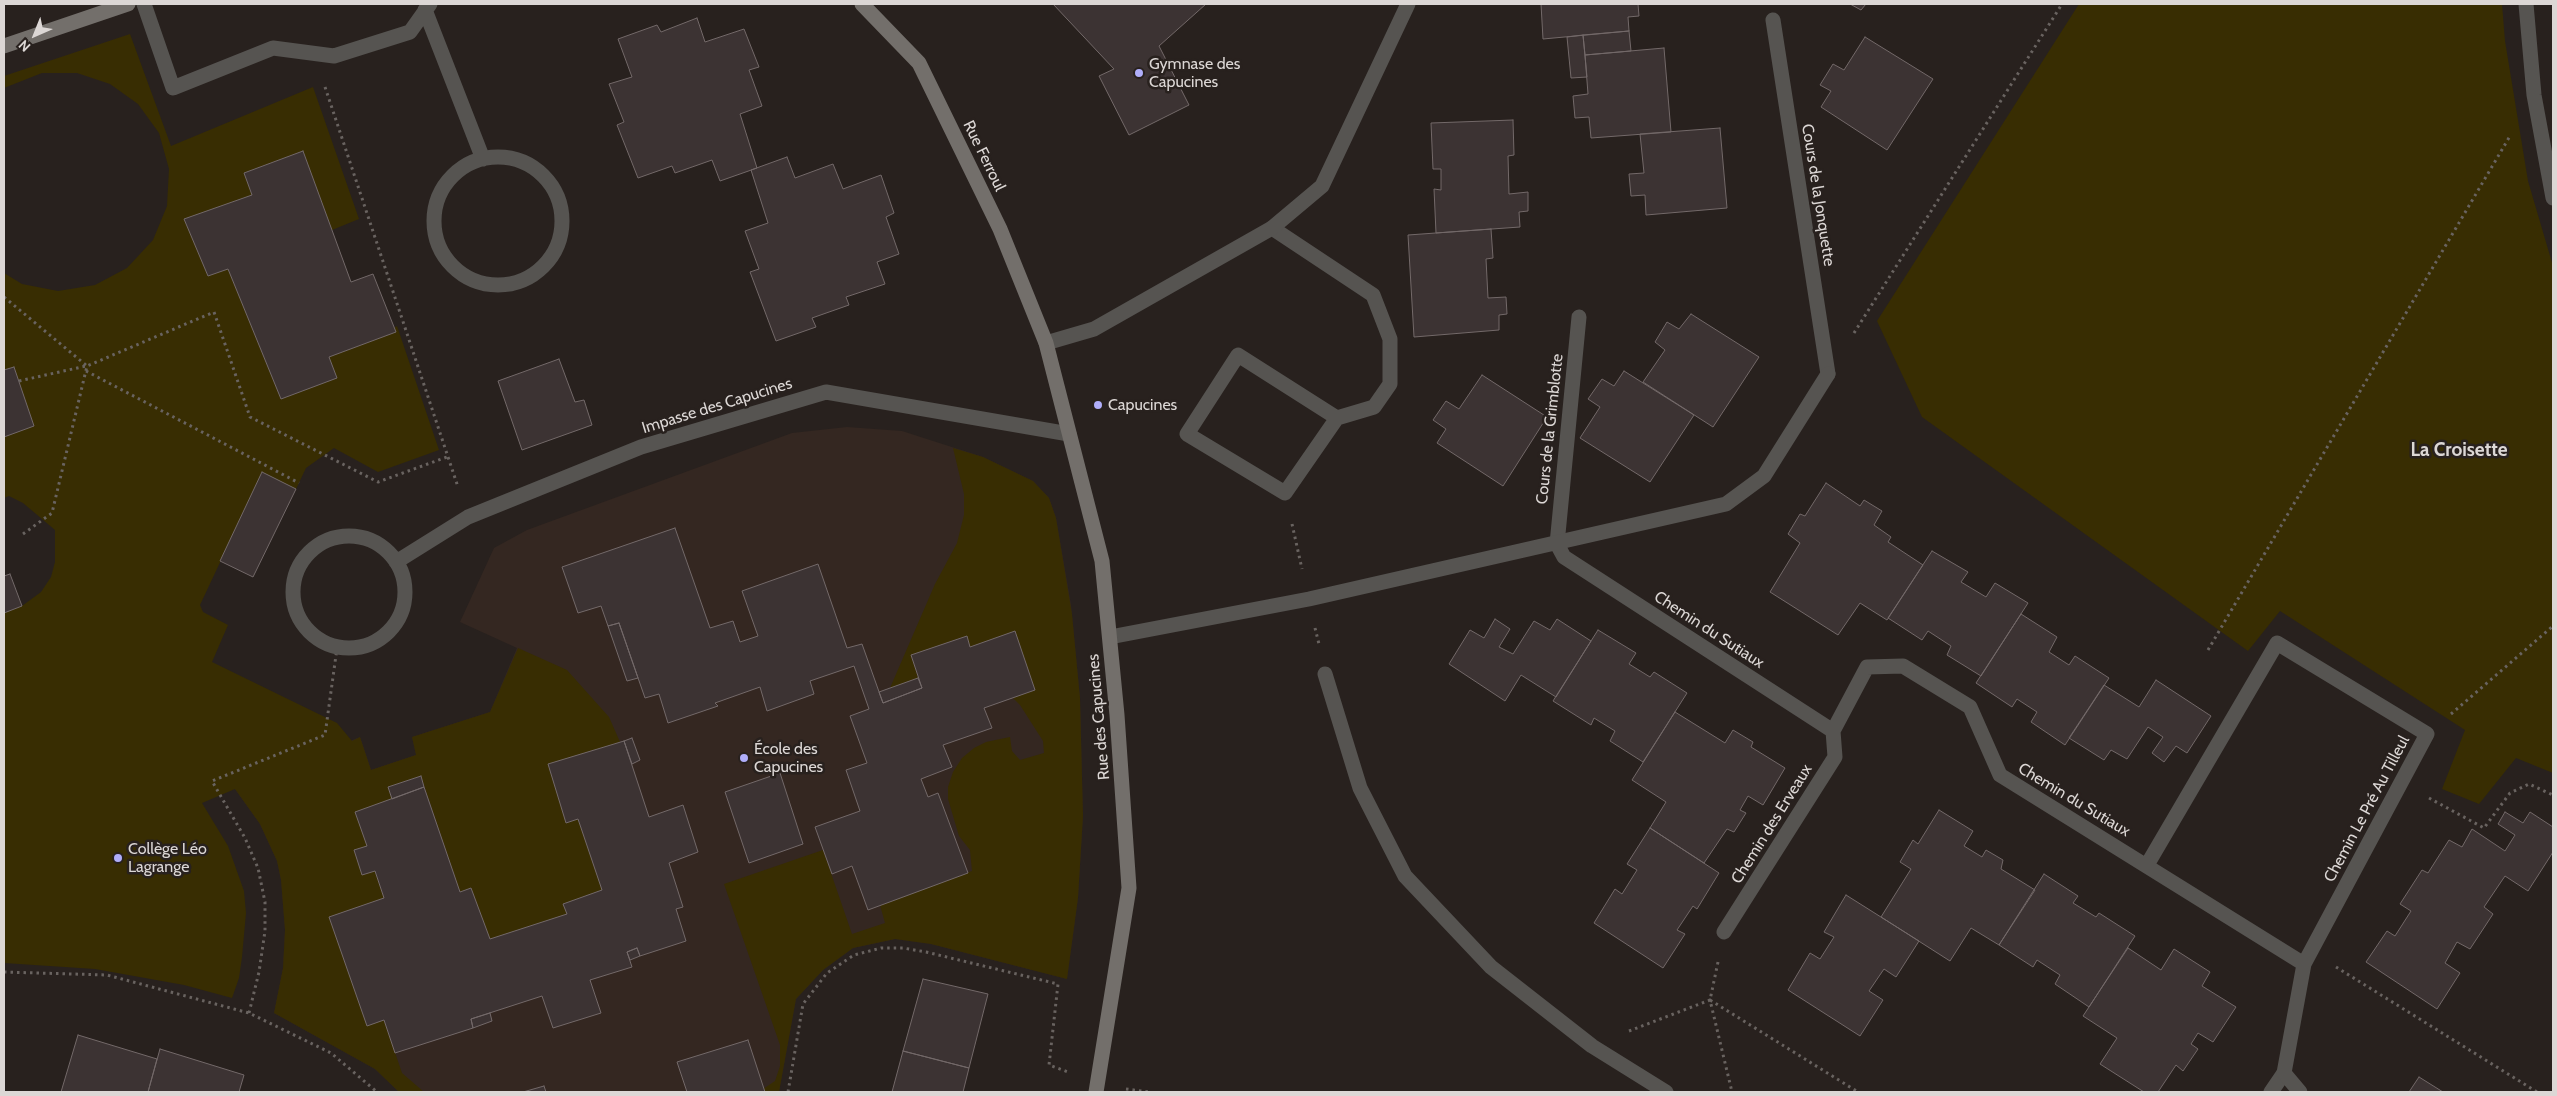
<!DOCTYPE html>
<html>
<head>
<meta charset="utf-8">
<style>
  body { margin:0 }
  #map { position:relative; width:2557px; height:1096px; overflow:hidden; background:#28211e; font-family:Cabin,sans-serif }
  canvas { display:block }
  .frame { position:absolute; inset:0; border:5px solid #dcd7d5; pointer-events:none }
  .north { position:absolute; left:10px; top:10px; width:50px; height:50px; -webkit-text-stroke:4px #28211e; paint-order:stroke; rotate:224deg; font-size:14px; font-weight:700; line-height:20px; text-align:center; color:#dcd7d5 }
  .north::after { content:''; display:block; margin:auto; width:18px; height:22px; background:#dcd7d5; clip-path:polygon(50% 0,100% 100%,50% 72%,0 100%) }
</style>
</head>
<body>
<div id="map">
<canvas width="2557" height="1096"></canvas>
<div class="frame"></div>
<div class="north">N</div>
</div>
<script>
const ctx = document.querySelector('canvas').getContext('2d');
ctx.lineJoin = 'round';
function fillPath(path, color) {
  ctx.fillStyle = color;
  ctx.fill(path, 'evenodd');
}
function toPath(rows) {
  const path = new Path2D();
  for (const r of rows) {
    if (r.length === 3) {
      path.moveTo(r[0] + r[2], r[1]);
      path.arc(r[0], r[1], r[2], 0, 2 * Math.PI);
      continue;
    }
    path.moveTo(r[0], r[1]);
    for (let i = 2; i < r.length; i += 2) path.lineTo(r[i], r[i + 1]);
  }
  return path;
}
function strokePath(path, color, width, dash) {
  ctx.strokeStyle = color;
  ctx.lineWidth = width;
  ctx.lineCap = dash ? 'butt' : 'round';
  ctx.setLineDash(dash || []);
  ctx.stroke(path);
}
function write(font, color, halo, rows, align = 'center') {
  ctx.font = font + ' Cabin,sans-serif';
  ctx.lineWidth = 5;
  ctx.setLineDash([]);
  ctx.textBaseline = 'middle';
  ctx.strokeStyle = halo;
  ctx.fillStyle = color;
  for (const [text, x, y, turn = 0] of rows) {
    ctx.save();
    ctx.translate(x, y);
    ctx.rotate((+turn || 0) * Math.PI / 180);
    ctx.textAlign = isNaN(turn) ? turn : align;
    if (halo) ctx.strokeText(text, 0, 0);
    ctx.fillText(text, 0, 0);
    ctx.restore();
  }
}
fillPath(toPath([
  [847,427,902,431,983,457,1033,481,1049,498,1056,518,1071,605,1080,698,1083,816,1078,898,1067,979,931,944,895,939,853,948,823,970,796,999,779,1092,399,1092,375,1069,274,1013,283,968,285,930,281,880,277,861,260,824,235,789,360,737,371,770,416,755,412,737,490,712,517,648,460,622,494,548,527,530,792,433]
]), '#342721');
fillPath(toPath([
  [2079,4,2502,4,2505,41,2528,181,2553,266,2553,773,2516,758,2479,804,2442,789,2465,730,2280,611,2248,651,1922,417,1877,321],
  [130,34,171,146,313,87,359,219,332,230,303,151,244,173,252,195,185,219,208,276,228,269,281,399,337,378,329,357,395,332,394,328,397,326,439,450,378,472,334,448,306,468,296,489,262,473,200,605,203,612,228,625,212,662,337,723,352,741,360,737,371,770,416,755,412,737,490,712,518,648,567,670,609,717,620,742,548,765,566,822,578,819,602,890,563,904,567,914,490,939,471,888,460,892,421,776,388,787,392,799,355,812,367,846,354,850,362,875,375,871,384,898,329,917,367,1025,384,1020,402,1073,424,1092,399,1092,375,1069,274,1013,283,968,285,930,281,880,277,861,260,824,235,789,202,803,228,846,244,891,246,913,242,957,239,978,232,998,184,985,95,969,4,963,4,613,22,606,41,592,51,577,55,562,55,530,23,503,9,496,4,498,4,437,34,426,14,367,4,370,4,273,22,284,58,291,95,285,127,268,153,240,167,206,169,169,159,133,138,104,110,84,77,73,42,73,4,88,4,76],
  [953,448,983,457,1033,481,1049,498,1056,518,1072,614,1080,698,1083,816,1078,898,1067,979,931,944,895,939,853,948,823,970,796,999,779,1092,765,1092,763,1089,775,1081,780,1066,780,1045,724,884,823,850,852,934,885,923,880,905,972,871,970,850,959,836,948,799,948,787,953,772,962,758,974,748,986,742,1010,737,1012,751,1020,760,1044,753,1043,741,1020,705,1013,698,1035,690,1015,631,970,647,966,636,911,655,918,678,890,688,935,584,957,543,964,515,964,494]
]), '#382d02');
const building = toPath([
  [1053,4,1206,4,1159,46,1189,105,1129,135,1099,76,1114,69,1053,4],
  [1541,4,1638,4,1639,16,1628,17,1629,31,1543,39,1541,4],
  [1850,4,1866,4,1861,10,1850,4],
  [697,18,705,42,744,29,759,67,749,70,762,106,740,114,757,168,720,181,712,160,675,173,672,166,638,178,617,125,624,122,609,84,632,77,618,39,657,25,661,32,697,18],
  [1629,31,1631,51,1585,55,1583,35,1629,31],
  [1583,35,1587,77,1571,78,1567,37,1583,35],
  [1865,37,1933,79,1887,150,1821,107,1831,91,1820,85,1833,64,1844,70,1865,37],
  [1664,48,1671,132,1591,138,1589,117,1575,118,1573,96,1588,94,1585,55,1664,48],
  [1513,120,1514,155,1508,156,1509,194,1528,192,1528,211,1519,212,1520,227,1436,233,1434,189,1441,190,1441,169,1433,169,1431,123,1513,120],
  [1720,128,1727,208,1646,215,1645,195,1631,196,1629,174,1644,173,1640,134,1720,128],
  [303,151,351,282,373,274,396,332,329,357,337,378,281,399,228,269,208,276,184,219,252,195,244,173,303,151],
  [787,157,795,178,833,164,843,189,881,175,894,213,886,217,899,254,877,262,885,284,846,297,849,305,812,318,816,327,776,341,750,272,759,269,745,231,768,223,751,170,787,157],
  [1491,229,1493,258,1486,259,1488,298,1506,297,1507,314,1499,315,1499,330,1414,337,1408,235,1491,229],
  [1691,314,1759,357,1713,427,1643,382,1665,350,1655,342,1667,322,1679,329,1691,314],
  [559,359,575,402,584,400,592,425,522,450,498,381,559,359],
  [14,367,34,426,4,437,4,370,14,367],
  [1624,371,1694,415,1650,482,1580,438,1600,407,1588,399,1602,379,1614,386,1624,371],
  [1482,375,1547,417,1503,486,1437,443,1446,429,1433,420,1446,401,1459,409,1482,375],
  [262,472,296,489,253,577,220,561,262,472],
  [1826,483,1860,506,1864,500,1882,511,1874,525,1891,537,1888,542,1923,565,1887,620,1860,603,1838,635,1770,592,1800,543,1788,534,1800,514,1805,516,1826,483],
  [675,528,710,628,733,621,740,642,758,636,742,591,818,564,847,648,862,644,883,703,922,688,911,655,967,636,970,647,1015,631,1035,690,984,708,992,728,943,745,952,767,921,779,928,797,938,793,968,873,868,910,852,866,832,874,815,827,860,811,846,770,867,763,850,716,869,709,854,666,810,681,814,694,767,711,760,687,715,703,718,706,668,723,659,694,645,698,619,623,608,626,601,606,578,613,562,567,675,528],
  [1932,551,1968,572,1961,582,1986,597,1995,583,2028,603,1981,676,1947,655,1951,646,1928,631,1922,640,1888,618,1932,551],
  [10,574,22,606,4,613,4,576,10,574],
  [2021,614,2057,637,2049,652,2069,665,2075,656,2109,678,2065,745,2031,722,2037,712,2017,699,2012,707,1976,683,2021,614],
  [1495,619,1510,629,1499,647,1513,654,1534,621,1550,630,1557,619,1591,641,1556,697,1521,675,1505,701,1449,664,1470,630,1484,638,1495,619],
  [619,623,638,678,627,681,608,626,619,623],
  [1598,630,1636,653,1629,664,1650,677,1654,672,1687,693,1643,762,1610,741,1615,731,1594,718,1591,725,1553,701,1598,630],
  [918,678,922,688,883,703,879,692,918,678],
  [2156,680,2211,716,2187,753,2176,746,2164,762,2152,753,2163,737,2148,727,2127,759,2111,750,2104,760,2069,738,2104,685,2139,707,2156,680],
  [1675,712,1725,743,1733,730,1753,742,1751,747,1785,768,1763,805,1748,796,1740,810,1746,813,1734,832,1727,829,1704,863,1650,828,1666,802,1632,780,1675,712],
  [632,738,640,760,632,764,624,741,632,738],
  [624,741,649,817,683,805,698,852,669,863,683,907,676,909,686,941,640,956,637,948,627,952,632,967,590,980,601,1013,553,1028,542,996,471,1019,473,1028,395,1053,384,1020,367,1026,329,917,384,898,375,871,362,875,354,850,367,846,355,812,424,787,460,892,471,888,490,939,567,914,563,904,602,890,578,819,566,823,548,764,624,741],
  [780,773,803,844,749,863,725,792,780,773],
  [421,776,424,787,392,799,388,787,421,776],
  [1939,810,1973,831,1964,846,1982,857,1986,850,2003,860,2001,869,2035,890,1999,945,1971,928,1950,961,1881,917,1911,869,1900,862,1913,840,1918,844,1939,810],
  [2505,812,2523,823,2530,812,2553,827,2553,852,2528,891,2505,876,2484,907,2493,914,2470,949,2457,942,2445,963,2460,973,2437,1009,2366,962,2387,931,2395,936,2411,911,2400,904,2422,870,2428,873,2449,840,2462,847,2472,829,2505,851,2515,835,2498,824,2505,812],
  [1650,828,1719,873,1697,909,1693,906,1677,930,1685,934,1663,968,1594,923,1615,889,1622,894,1637,870,1627,864,1650,828],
  [2044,874,2078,896,2073,903,2096,917,2099,913,2135,936,2089,1007,2055,984,2060,975,2037,960,2033,967,1999,945,2044,874],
  [1846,895,1919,941,1896,977,1884,969,1869,991,1883,1000,1860,1036,1788,990,1810,953,1820,959,1834,937,1824,932,1846,895],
  [637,948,640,956,630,960,627,952,637,948],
  [2128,948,2161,970,2174,949,2210,972,2202,986,2236,1007,2213,1042,2198,1033,2191,1044,2198,1049,2183,1071,2176,1065,2158,1092,2144,1092,2100,1064,2117,1038,2083,1016,2128,948],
  [923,979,988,994,969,1068,903,1051,923,979],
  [490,1013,492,1021,473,1028,471,1019,490,1013],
  [78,1035,157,1059,148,1092,61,1092,78,1035],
  [748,1040,765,1092,687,1092,677,1062,748,1040],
  [160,1049,244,1075,239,1092,148,1092,160,1049],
  [903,1051,969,1068,963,1092,892,1092,903,1051],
  [2419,1077,2443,1092,2409,1092,2419,1077],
  [544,1086,546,1092,523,1092,544,1086]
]);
fillPath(building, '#3c3333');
strokePath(building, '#736969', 1);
strokePath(toPath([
  [325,87,458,487],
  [4,297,87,366],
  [1854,333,2062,4],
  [86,371,299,483],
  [19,381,86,366],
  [1292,524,1302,569],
  [23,534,52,513,87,366,214,312,250,417,378,482,447,457],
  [1315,628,1319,644],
  [2208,650,2510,136],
  [2451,714,2553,626],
  [2429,798,2484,828,2510,793,2529,784,2553,795],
  [1718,962,1710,1000,1858,1092],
  [2336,967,2537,1092],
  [4,972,107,975,249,1013,331,1053,377,1092],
  [249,1013,259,972,265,931,265,902,258,868,245,838,212,781,325,735,337,648],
  [1629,1031,1710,1000,1732,1092],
  [1126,1089,1149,1092],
  [788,1092,803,1004,827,973,854,955,881,948,903,948,926,952,1058,984,1049,1065,1068,1072]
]), '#696360', 3, [2.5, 4]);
strokePath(toPath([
  [144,4,173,88,273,48,334,56,410,32,430,4],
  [425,10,483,159],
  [1773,20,1828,374],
  [498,221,64],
  [1272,228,1373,295,1390,339,1390,384,1374,407,1337,418,1238,355,1187,434,1285,493,1337,418],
  [1557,544,1579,317],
  [2271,1092,2284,1073]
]), '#565451', 15);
strokePath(toPath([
  [2526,4,2534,95,2553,198],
  [1046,343,1094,329,1272,228,1322,186,1408,4],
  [349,592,56],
  [1557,544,1564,557,1833,731,1867,667,1903,666,1970,707,2000,775,2304,964],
  [396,562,468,517,641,447,826,392,1069,434],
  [1110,637,1309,599,1726,504,1764,476,1828,374],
  [1325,674,1360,788,1405,876,1491,967,1592,1046,1666,1092],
  [2147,865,2277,643,2427,734,2304,964,2284,1073,2300,1092],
  [1724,932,1835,757,1833,731]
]), '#565451', 15);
strokePath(toPath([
  [862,4,919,63,1000,229,1046,343,1102,561,1117,715,1129,888,1096,1092],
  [4,46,128,4]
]), '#736f6b', 15);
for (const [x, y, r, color] of [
  [1139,73,5,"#b0aefa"],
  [1098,405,5,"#b0aefa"],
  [744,758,5,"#b0aefa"],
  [118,858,5,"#b0aefa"]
]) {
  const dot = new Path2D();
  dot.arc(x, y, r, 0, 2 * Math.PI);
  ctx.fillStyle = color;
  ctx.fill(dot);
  strokePath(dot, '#28211e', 2);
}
write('16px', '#dcd7d5', '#28211e', [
  ["Gymnase des",1149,64],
  ["Capucines",1149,82],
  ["Capucines",1108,405],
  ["École des",754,749],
  ["Capucines",754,767],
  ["Collège Léo",128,849],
  ["Lagrange",128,867]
], 'left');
write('16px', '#dcd7d5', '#28211e', [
  ["Rue Ferroul",984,156,64],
  ["Cours de la Jonquette",1818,195,81],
  ["Impasse des Capucines",717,406,-17],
  ["Cours de la Grimblotte",1550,429,-84],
  ["Chemin du Sutiaux",1709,630,33],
  ["Rue des Capucines",1099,717,-95],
  ["Chemin du Sutiaux",2074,800,31],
  ["Chemin Le Pré Au Tilleul",2367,809,-62],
  ["Chemin des Erveaux",1772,824,-58]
]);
write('bold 19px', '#dcd7d5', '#28211e', [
  ["La Croisette",2459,450]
]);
</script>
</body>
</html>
